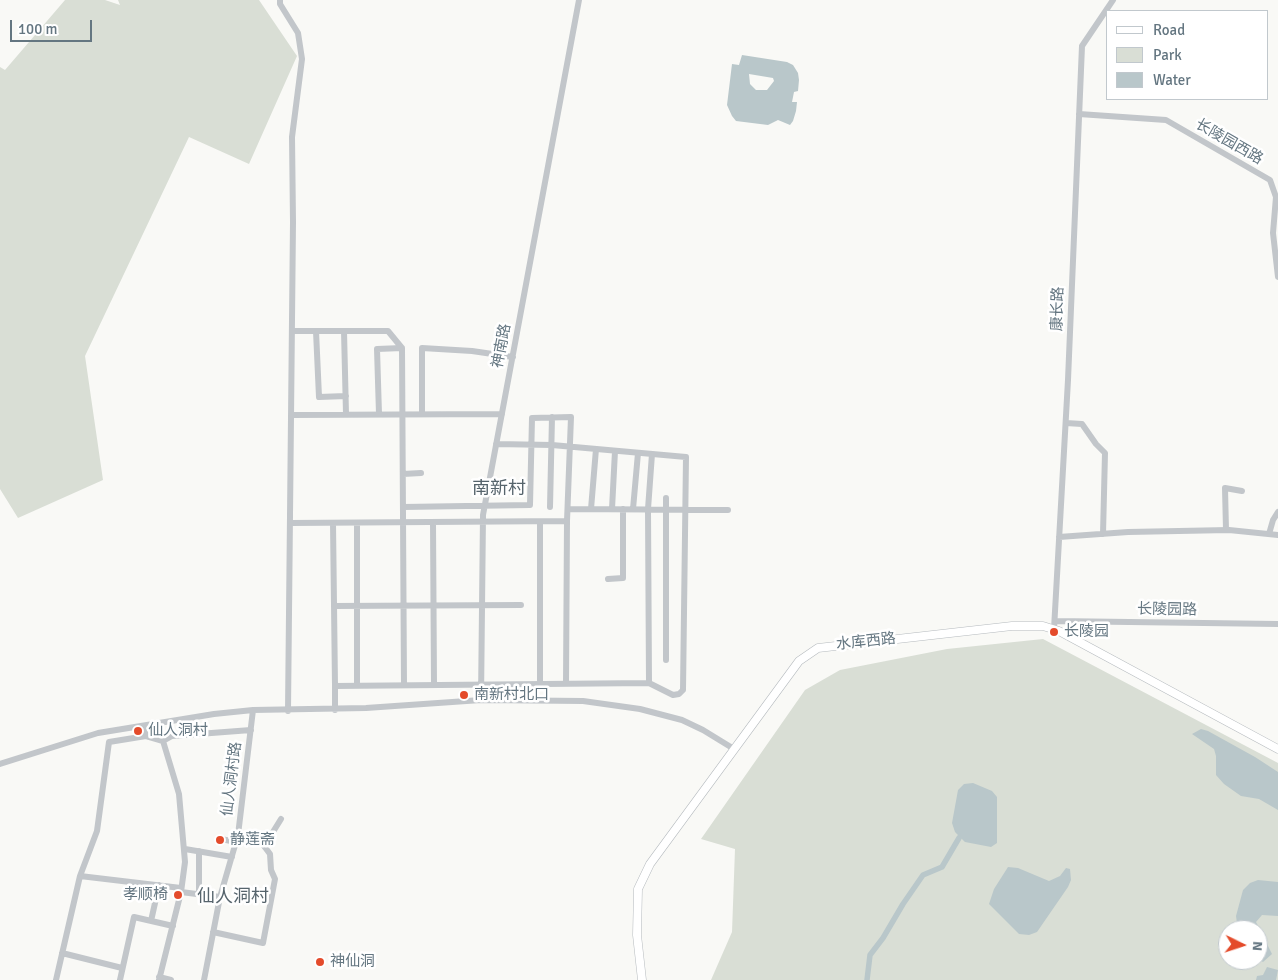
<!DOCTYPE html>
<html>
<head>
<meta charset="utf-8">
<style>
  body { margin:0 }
  #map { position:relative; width:1278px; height:980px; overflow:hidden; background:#f9f9f6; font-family:Signika,sans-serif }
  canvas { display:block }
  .legend { position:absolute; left:1106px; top:10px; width:162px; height:90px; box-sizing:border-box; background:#fff; border:1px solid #c1c8cd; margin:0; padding:6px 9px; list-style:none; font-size:15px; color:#647681 }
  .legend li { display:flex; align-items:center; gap:10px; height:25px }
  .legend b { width:25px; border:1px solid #c1c8cd }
  .north { position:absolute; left:1218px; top:920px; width:50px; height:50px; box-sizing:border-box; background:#fff; border:1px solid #c1c8cd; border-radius:50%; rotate:94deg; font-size:14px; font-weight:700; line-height:20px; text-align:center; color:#647681 }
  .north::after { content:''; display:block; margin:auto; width:18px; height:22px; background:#e44b2b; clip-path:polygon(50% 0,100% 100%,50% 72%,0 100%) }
  .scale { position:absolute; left:10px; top:20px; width:82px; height:22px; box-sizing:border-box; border:2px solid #647681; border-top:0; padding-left:6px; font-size:15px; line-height:18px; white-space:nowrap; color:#647681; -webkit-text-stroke:4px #fff; paint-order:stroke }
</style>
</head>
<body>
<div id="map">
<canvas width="1278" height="980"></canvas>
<ul class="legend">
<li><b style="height:6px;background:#fff"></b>Road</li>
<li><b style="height:14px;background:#d9ded5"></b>Park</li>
<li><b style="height:14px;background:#b9c7ca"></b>Water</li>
</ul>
<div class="north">N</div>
<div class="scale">100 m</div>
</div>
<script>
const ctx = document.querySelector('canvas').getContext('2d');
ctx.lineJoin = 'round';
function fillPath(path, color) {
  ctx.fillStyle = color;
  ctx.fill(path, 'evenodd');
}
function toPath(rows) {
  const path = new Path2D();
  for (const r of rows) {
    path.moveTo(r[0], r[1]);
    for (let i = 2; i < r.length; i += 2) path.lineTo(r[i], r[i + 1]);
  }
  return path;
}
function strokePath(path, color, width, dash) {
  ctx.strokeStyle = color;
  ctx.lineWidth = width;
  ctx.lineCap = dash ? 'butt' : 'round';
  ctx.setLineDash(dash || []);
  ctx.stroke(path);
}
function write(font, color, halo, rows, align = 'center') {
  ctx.font = font + ' Signika,"Noto Sans SC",sans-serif';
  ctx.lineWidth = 5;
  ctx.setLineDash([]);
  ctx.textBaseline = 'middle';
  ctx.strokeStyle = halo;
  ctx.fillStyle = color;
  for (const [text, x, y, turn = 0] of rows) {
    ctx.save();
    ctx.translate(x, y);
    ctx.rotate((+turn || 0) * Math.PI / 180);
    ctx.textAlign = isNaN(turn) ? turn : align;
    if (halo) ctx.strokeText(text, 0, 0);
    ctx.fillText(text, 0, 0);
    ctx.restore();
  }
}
fillPath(toPath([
  [65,0,105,0,120,5,118,0,259,0,297,56,249,164,189,137,85,356,103,480,18,518,0,489,0,67,5,70],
  [1043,639,1278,763,1278,980,711,980,732,932,735,849,701,839,805,690,840,670,947,649],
  [1228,930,1258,930,1258,960,1228,960]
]), '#d9ded5');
fillPath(toPath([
  [742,55,787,62,793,65,798,73,799,80,798,91,794,92,792,102,797,102,796,111,793,121,790,125,778,120,768,125,736,121,732,116,727,105,732,64,739,65],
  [749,74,773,78,774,81,767,90,756,90,750,84],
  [1201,729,1208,731,1255,757,1278,772,1278,810,1259,799,1241,796,1224,784,1216,775,1216,756,1214,749,1192,734],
  [973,783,992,791,997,797,997,843,991,847,965,842,955,832,952,823,958,790,964,784],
  [1008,867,1018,868,1049,881,1060,876,1066,868,1070,869,1071,880,1068,887,1037,932,1029,935,1019,934,989,904,994,889],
  [1258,880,1278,882,1278,916,1262,915,1256,922,1272,954,1263,962,1258,959,1258,930,1238,930,1236,916,1243,890,1250,883],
  [1267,967,1278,970,1276,980,1256,980,1257,976,1263,975]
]), '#b9c7ca');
strokePath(toPath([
  [867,980,870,955,883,938,903,904,923,875,942,867,959,838]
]), '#b9c7ca', 5.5);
const major = toPath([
  [642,980,637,935,638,889,650,864,799,661,818,648,1012,626,1043,626,1059,631,1278,749]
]);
strokePath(major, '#b5babe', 9);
strokePath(toPath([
  [280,0,280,4,298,33,302,59,292,137,293,222,288,711],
  [1079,114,1166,120,1270,180,1276,197,1273,233,1278,277],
  [292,331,388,331,402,348,404,685],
  [316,331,319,397,346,396],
  [344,331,346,414],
  [379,414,377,349,402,348],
  [422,414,422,348,472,351,513,357],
  [292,415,502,414],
  [1066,423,1082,424,1096,444,1105,453,1103,534],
  [403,474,421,473],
  [403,507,530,505,532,418,571,417,567,521,566,684],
  [550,507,552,417],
  [568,509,728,510],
  [591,509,596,449],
  [612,509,615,451],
  [633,509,638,453],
  [433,522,434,685],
  [291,523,567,521],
  [333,523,335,686,649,683,673,695,679,694,683,690,686,457,552,445,496,444],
  [357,523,357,686],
  [1226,530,1225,488,1242,491],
  [1269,534,1273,520,1278,512],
  [1059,537,1128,532,1229,530,1278,535],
  [608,579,623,578,623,509],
  [334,606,521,605],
  [1055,621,1278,624],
  [1054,629,1068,380,1082,46,1113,0],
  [666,660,666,498],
  [649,683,648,509,652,454],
  [540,684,540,522],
  [335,686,335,710],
  [481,700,483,515,579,0],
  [146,736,163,741,179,794,185,862,181,892],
  [163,741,172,736,251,730],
  [0,764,98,733,214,714,253,710,366,708,481,700,583,701,640,709,682,720,703,730,734,749],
  [238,835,268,840,281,819],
  [221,839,236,842],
  [185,849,232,857],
  [80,876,181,888],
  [199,894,199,851],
  [151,921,159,885],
  [213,932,263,943,275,879,271,870,270,854,264,846,263,840],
  [62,953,122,968],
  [159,977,171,980],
  [56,980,80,876,97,831,109,742,146,736,145,726],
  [120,980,134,917,173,926],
  [159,980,181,892,220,897,238,835,253,710],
  [204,980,220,897]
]), '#c2c6ca', 6);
strokePath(major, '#fff', 8);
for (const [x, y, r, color] of [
  [1054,632,5,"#e44b2b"],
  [464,695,5,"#e44b2b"],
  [138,731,5,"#e44b2b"],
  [220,840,5,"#e44b2b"],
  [178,895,5,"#e44b2b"],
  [320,962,5,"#e44b2b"]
]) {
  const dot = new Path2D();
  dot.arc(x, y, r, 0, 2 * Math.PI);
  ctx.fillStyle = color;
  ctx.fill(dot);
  strokePath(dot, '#fff', 2);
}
write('15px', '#647681', '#fff', [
  ["长陵园西路",1229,142,30],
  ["康长路",1058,309,-88],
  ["神南路",502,346,-79],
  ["长陵园路",1167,610,1],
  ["水库西路",866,642,-6],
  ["仙人洞村路",232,779,-83]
]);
write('15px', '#647681', '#fff', [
  ["长陵园",1064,632],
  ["南新村北口",474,695],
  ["仙人洞村",148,731],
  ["静莲斋",230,840],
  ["孝顺椅",168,895,"right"],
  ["神仙洞",330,962]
], 'left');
write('18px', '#56646c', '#fff', [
  ["南新村",499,489],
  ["仙人洞村",233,897]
]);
</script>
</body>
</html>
